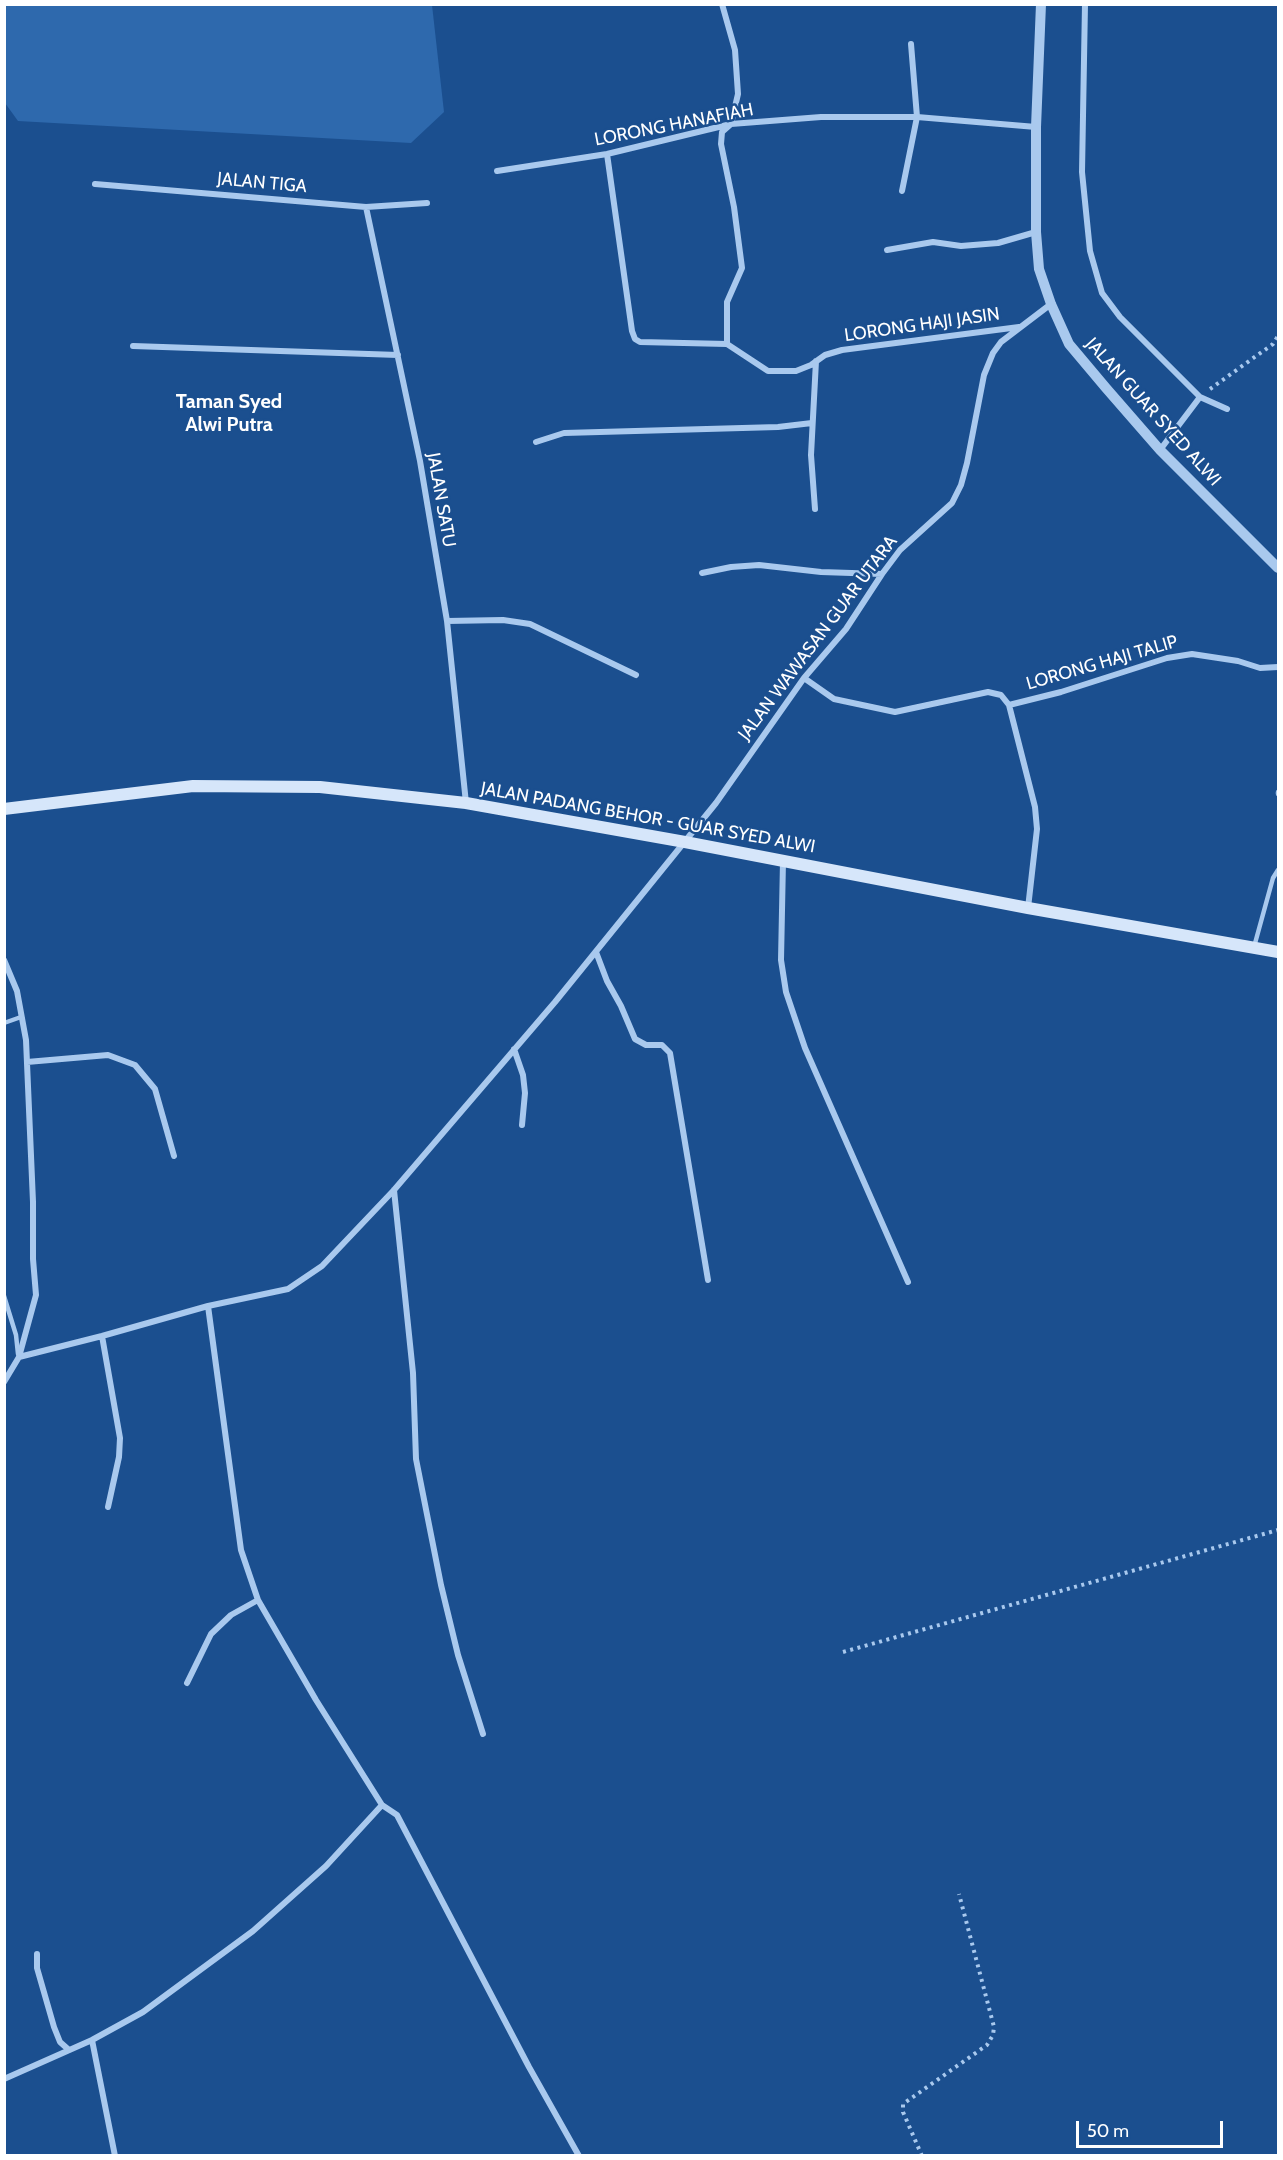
<!DOCTYPE html>
<html>
<head>
<meta charset="utf-8">
<style>
  body { margin:0 }
  #map { position:relative; width:1283px; height:2160px; overflow:hidden; background:#1b4f8f; font-family:Cabin,sans-serif }
  canvas { display:block }
  .frame { position:absolute; inset:0; border:6px solid #fff; pointer-events:none }
  .scale { position:absolute; left:1076px; top:2121px; width:147px; height:27px; box-sizing:border-box; border:3px solid #fff; border-top:0; padding-left:8px; font-size:18px; line-height:21px; white-space:nowrap; color:#fff; -webkit-text-stroke:4px #1b4f8f; paint-order:stroke }
</style>
</head>
<body>
<div id="map">
<canvas width="1283" height="2160"></canvas>
<div class="frame"></div>
<div class="scale">50 m</div>
</div>
<script>
const ctx = document.querySelector('canvas').getContext('2d');
ctx.lineJoin = 'round';
function fillPath(path, color) {
  ctx.fillStyle = color;
  ctx.fill(path, 'evenodd');
}
function toPath(rows) {
  const path = new Path2D();
  for (const r of rows) {
    path.moveTo(r[0], r[1]);
    for (let i = 2; i < r.length; i += 2) path.lineTo(r[i], r[i + 1]);
  }
  return path;
}
function strokePath(path, color, width, dash) {
  ctx.strokeStyle = color;
  ctx.lineWidth = width;
  ctx.lineCap = dash ? 'butt' : 'round';
  ctx.setLineDash(dash || []);
  ctx.stroke(path);
}
function write(font, color, halo, rows, align = 'center') {
  ctx.font = font + ' Cabin,sans-serif';
  ctx.lineWidth = 5;
  ctx.setLineDash([]);
  ctx.textBaseline = 'middle';
  ctx.strokeStyle = halo;
  ctx.fillStyle = color;
  for (const [text, x, y, turn = 0] of rows) {
    ctx.save();
    ctx.translate(x, y);
    ctx.rotate((+turn || 0) * Math.PI / 180);
    ctx.textAlign = isNaN(turn) ? turn : align;
    if (halo) ctx.strokeText(text, 0, 0);
    ctx.fillText(text, 0, 0);
    ctx.restore();
  }
}
fillPath(toPath([
  [432,5,444,112,411,143,18,121,5,103,5,5]
]), '#2e69ad');
strokePath(toPath([
  [1210,389,1273,344,1278,336],
  [843,1652,1278,1530],
  [922,2156,903,2112,903,2104,987,2045,993,2035,994,2027,959,1894]
]), '#a9c9ee', 4, [3, 4.5]);
strokePath(toPath([
  [1278,792,1278,794],
  [1254,947,1273,878,1278,870],
  [4,1023,21,1017],
  [4,1296,16,1335,18,1354]
]), '#a9c9ee', 4.5);
strokePath(toPath([
  [722,4,735,50,738,94,731,124,722,132,721,144,734,207,742,268,727,302,727,344],
  [1085,4,1082,172,1090,251,1102,293,1120,317,1200,397,1227,409],
  [607,154,632,331,635,339,640,342,727,344,768,371,796,371,811,365,825,355,842,350,1019,327],
  [497,171,607,154,731,124,821,117,917,117,1036,127],
  [95,184,366,207,427,203],
  [902,191,917,117,911,44],
  [366,207,420,461,447,621,466,803],
  [887,250,933,242,961,246,998,243,1036,232],
  [133,346,398,355],
  [536,442,564,433,778,427,812,423],
  [1160,450,1200,397],
  [815,509,811,455,816,361],
  [702,573,731,567,759,565,821,572,882,574],
  [447,621,503,620,530,624,636,675],
  [804,678,834,699,895,712,988,692,1001,695,1009,705,1061,692,1167,658,1192,654,1238,661,1260,668,1278,667],
  [1009,705,1035,807,1037,829,1028,908],
  [783,861,781,960,786,992,805,1048,908,1282],
  [596,952,607,981,621,1006,635,1039,646,1045,662,1045,670,1053,708,1280],
  [4,960,17,991,26,1040,33,1202,33,1259,36,1295,19,1357,4,1382],
  [514,1049,523,1075,525,1093,522,1125],
  [27,1062,108,1055,135,1065,155,1089,174,1156],
  [394,1190,413,1373,416,1459,441,1585,458,1655,483,1734],
  [208,1306,241,1550,258,1600,316,1700,382,1805,397,1815,529,2067,579,2156],
  [102,1336,120,1438,119,1457,108,1507],
  [19,1357,102,1336,208,1306,288,1289,322,1266,394,1190,555,1002,716,803,804,678,846,629,882,574,900,550,952,503,961,485,967,463,984,375,993,353,1001,342,1051,304],
  [187,1683,211,1634,231,1615,258,1600],
  [37,1954,37,1968,54,2027,60,2042,69,2050],
  [92,2040,115,2156],
  [4,2079,92,2040,143,2012,253,1931,326,1866,382,1805]
]), '#a9c9ee', 6);
strokePath(toPath([
  [1041,4,1036,127,1036,232,1039,269,1051,304,1069,344,1106,388,1160,450,1278,568]
]), '#a9c9ee', 10);
strokePath(toPath([
  [4,809,193,786,320,787,466,803,685,842,1028,908,1278,952]
]), '#d6e6fa', 12);
write('18px', '#fff', '#1b4f8f', [
  ["LORONG HANAFIAH",674,125,-11],
  ["JALAN TIGA",262,183,5],
  ["LORONG HAJI JASIN",922,325,-8],
  ["JALAN GUAR SYED ALWI",1153,412,48],
  ["JALAN SATU",441,500,80],
  ["JALAN WAWASAN GUAR UTARA",818,638,-53],
  ["LORONG HAJI TALIP",1102,663,-16],
  ["JALAN PADANG BEHOR - GUAR SYED ALWI",648,818,10]
]);
write('bold 20px', '#fff', '#1b4f8f', [
  ["Taman Syed",229,402],
  ["Alwi Putra",229,425]
]);
</script>
</body>
</html>
